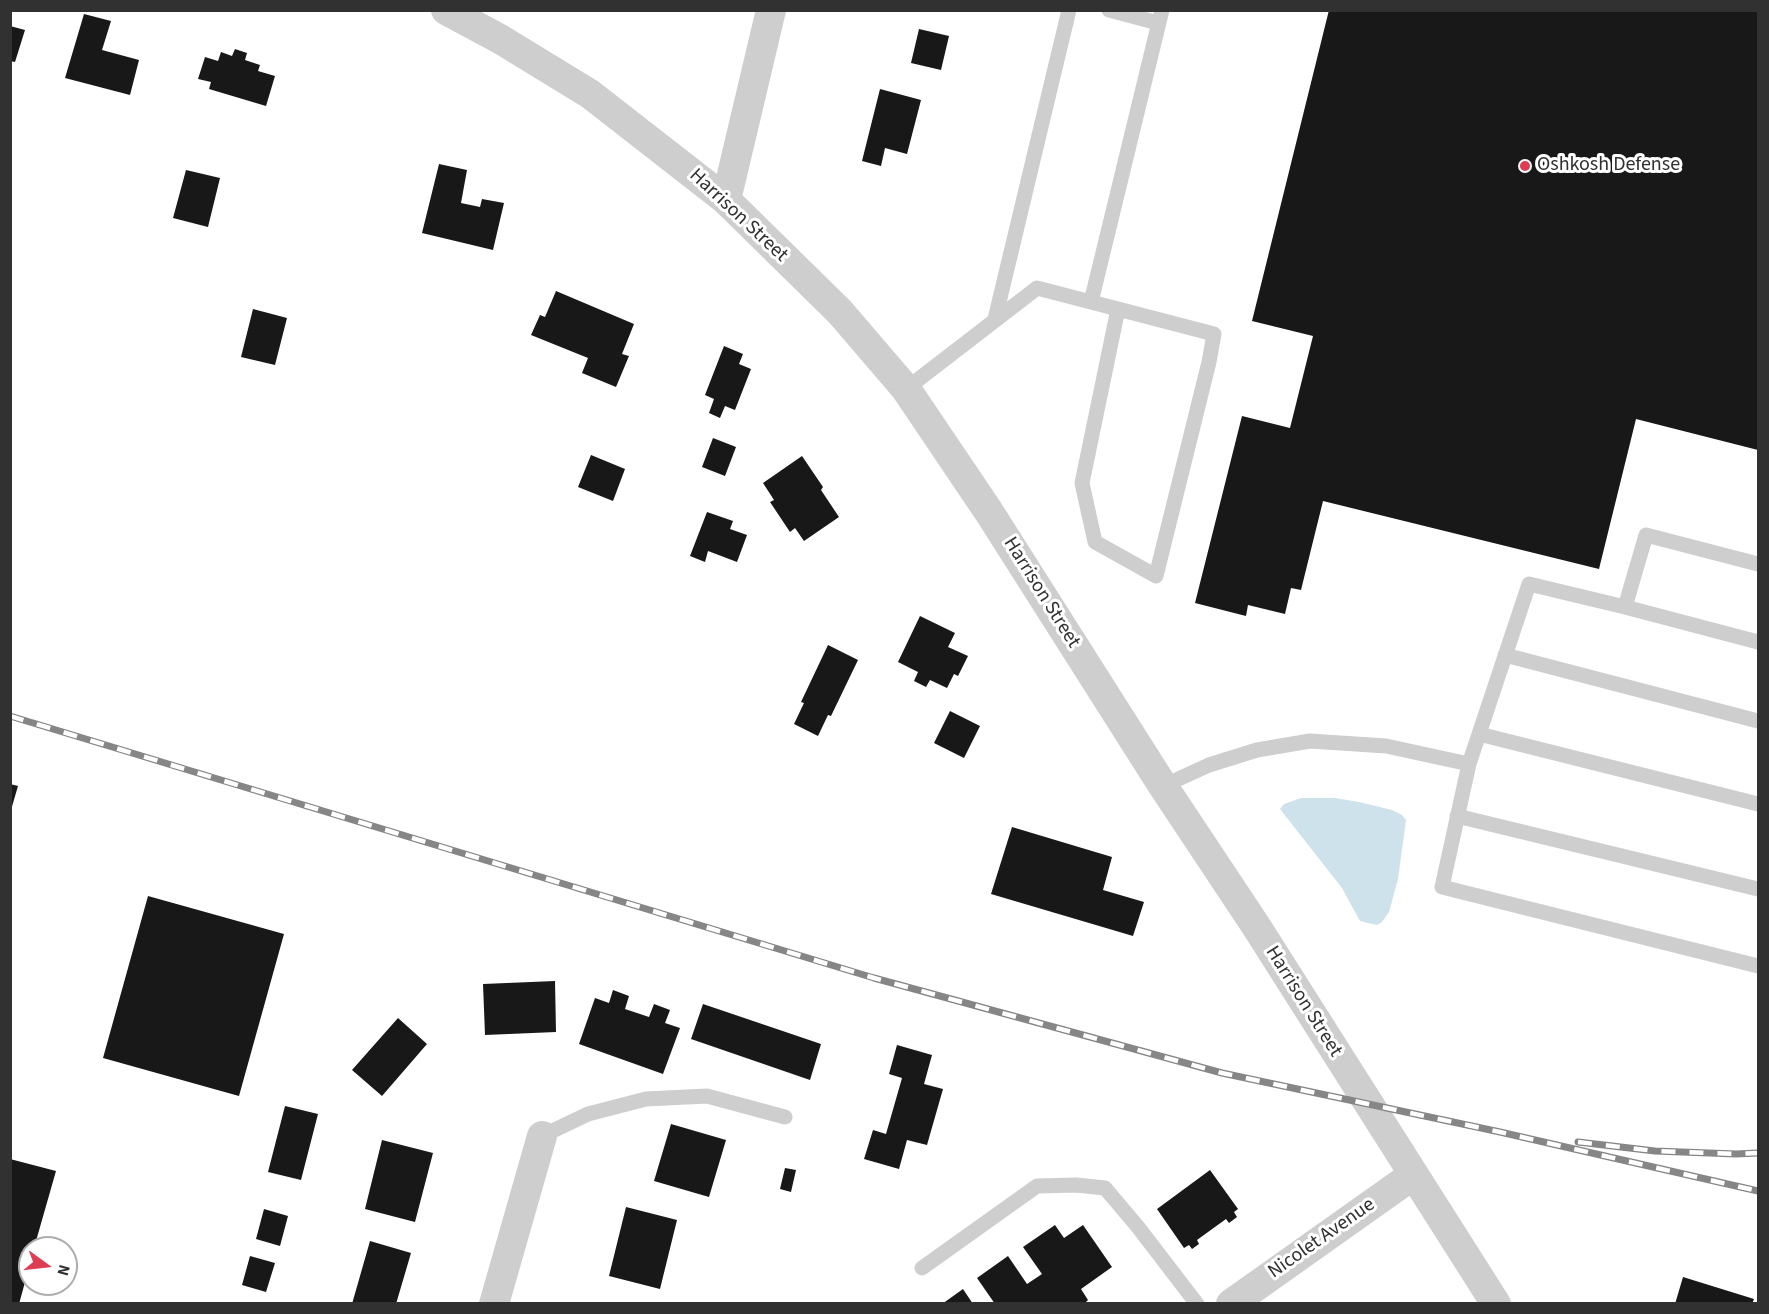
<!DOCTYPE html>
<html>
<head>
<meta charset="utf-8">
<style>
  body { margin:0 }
  #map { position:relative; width:1769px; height:1314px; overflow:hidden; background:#fff; font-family:"Source Sans 3",sans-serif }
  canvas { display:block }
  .frame { position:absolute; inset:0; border:12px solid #313131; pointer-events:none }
  .north { position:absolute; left:18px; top:1236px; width:60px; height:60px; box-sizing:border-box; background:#fff; border:2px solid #adadad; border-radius:50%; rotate:105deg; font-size:16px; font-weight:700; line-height:24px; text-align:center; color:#313131 }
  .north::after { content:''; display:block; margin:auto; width:21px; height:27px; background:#de3d54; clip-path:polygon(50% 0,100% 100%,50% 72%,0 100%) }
</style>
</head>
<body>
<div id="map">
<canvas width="1769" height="1314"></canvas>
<div class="frame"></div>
<div class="north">N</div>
</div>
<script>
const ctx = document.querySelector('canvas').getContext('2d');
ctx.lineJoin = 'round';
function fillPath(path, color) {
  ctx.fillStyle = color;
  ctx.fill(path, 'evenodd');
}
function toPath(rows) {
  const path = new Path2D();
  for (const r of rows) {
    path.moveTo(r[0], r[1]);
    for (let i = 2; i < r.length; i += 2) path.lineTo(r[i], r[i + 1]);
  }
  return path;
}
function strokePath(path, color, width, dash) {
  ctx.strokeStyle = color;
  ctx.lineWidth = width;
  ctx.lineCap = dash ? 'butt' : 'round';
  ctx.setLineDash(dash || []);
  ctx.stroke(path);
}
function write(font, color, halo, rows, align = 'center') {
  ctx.font = font + ' "Source Sans 3",sans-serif';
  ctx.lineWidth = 6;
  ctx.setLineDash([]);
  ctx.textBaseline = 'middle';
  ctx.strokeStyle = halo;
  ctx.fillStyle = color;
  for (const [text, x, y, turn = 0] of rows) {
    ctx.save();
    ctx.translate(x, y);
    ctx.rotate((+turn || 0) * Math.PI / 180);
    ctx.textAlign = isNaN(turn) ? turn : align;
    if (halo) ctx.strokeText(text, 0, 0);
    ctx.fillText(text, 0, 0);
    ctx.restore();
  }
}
fillPath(toPath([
  [1301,798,1335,798,1359,802,1392,810,1402,815,1406,820,1398,879,1389,912,1382,922,1377,925,1360,921,1342,888,1280,809,1284,804]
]), '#cde2eb');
fillPath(toPath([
  [1329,10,1758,10,1758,450,1636,419,1599,569,1323,501,1301,590,1291,588,1285,614,1248,605,1246,616,1195,603,1242,416,1290,428,1313,336,1252,321],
  [84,14,111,21,102,50,139,60,130,95,65,78],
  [10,26,25,30,15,62,10,61],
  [919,29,949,36,941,70,911,63],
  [235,49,247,53,245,60,260,65,258,71,275,76,266,106,209,89,211,82,198,79,205,57,218,61,221,52,232,56],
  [880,89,921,100,907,154,885,148,881,166,862,161],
  [439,164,467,170,461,203,480,207,482,199,504,203,493,250,422,233],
  [186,170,220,178,208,227,173,218],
  [556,291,634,324,622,354,629,356,616,387,582,373,588,358,531,335,540,315,545,317],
  [253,309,287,318,275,365,241,357],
  [724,346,743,354,739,364,751,369,735,410,725,406,720,418,709,413,714,399,705,395],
  [713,438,736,447,725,476,702,467],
  [591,455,625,469,613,501,578,487],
  [802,456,823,487,821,490,839,517,804,541,795,528,790,532,770,502,774,500,763,483],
  [707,512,733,521,730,529,747,535,737,562,708,551,705,562,690,556],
  [920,616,955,633,948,647,968,656,958,676,954,674,947,688,930,680,926,687,914,681,918,672,898,662],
  [828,645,858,660,831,716,828,715,818,736,794,724,804,703,801,702],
  [950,711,980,726,964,758,934,743],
  [10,784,18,786,11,810,10,810],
  [1012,827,1112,857,1103,890,1144,902,1133,936,991,894],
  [148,896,284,934,239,1096,103,1058],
  [555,981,556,1032,485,1035,483,984],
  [613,990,629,996,625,1009,649,1017,654,1004,670,1010,665,1023,680,1028,663,1074,579,1044,595,998,609,1003],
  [703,1004,821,1044,810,1080,691,1039],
  [398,1018,427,1044,382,1096,352,1070],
  [897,1045,932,1055,924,1084,943,1089,927,1145,907,1140,899,1169,864,1159,873,1130,886,1134,902,1078,889,1074],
  [285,1106,318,1114,301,1180,268,1172],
  [671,1124,726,1140,709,1197,654,1181],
  [382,1140,433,1153,415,1222,365,1209],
  [10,1159,56,1171,34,1248,30,1248,30,1264,19,1304,10,1304],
  [785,1168,796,1170,791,1192,780,1189],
  [1210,1170,1238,1209,1234,1212,1237,1217,1229,1223,1226,1219,1197,1240,1199,1244,1192,1249,1189,1245,1184,1248,1157,1209],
  [626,1207,677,1220,660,1289,609,1276],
  [264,1209,288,1216,280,1246,256,1239],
  [1055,1225,1064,1238,1083,1225,1112,1267,1081,1289,1088,1300,1084,1304,995,1304,977,1278,1008,1256,1027,1284,1042,1274,1023,1247],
  [370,1241,411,1253,396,1304,352,1304],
  [250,1256,275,1263,266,1292,242,1285],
  [1683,1277,1754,1299,1752,1304,1675,1304],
  [963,1289,973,1304,942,1304]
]), '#181818');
strokePath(toPath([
  [1109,10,1158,23],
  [1091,302,1162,10],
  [995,319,1069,10],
  [906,389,1037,288,1091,302,1214,334,1209,362,1156,576,1095,542,1082,483,1118,309],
  [1625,607,1758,642],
  [1505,655,1758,721],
  [1479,734,1758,804],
  [1469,764,1529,584,1625,607,1646,535,1758,564],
  [1163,786,1209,765,1257,750,1310,741,1386,746,1469,764,1442,887,1758,966],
  [1457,816,1758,889],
  [542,1136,588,1114,646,1099,707,1096,785,1117],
  [922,1268,1037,1186,1076,1185,1105,1188,1138,1227,1197,1304]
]), '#cecece', 15);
strokePath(toPath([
  [446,10,500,39,590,94,726,200,840,312,906,389,989,512,1163,786,1256,926,1496,1304],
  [726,200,771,10],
  [494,1304,542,1136],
  [1231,1304,1413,1175]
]), '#cecece', 30);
const rail = toPath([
  [10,716,874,978,1222,1073,1500,1132,1758,1191],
  [1578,1142,1655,1151,1736,1154,1758,1153]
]);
strokePath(rail, '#868686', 7);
strokePath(rail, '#fff', 4.5, [14]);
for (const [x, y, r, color] of [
  [1525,166,6,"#de3d54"]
]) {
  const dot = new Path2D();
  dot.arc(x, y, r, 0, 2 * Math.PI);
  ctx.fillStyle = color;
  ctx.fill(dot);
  strokePath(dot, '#fff', 2);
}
write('20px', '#313131', '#fff', [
  ["Oshkosh Defense",1537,166]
], 'left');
write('20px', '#313131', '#fff', [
  ["Harrison Street",738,216,43],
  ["Harrison Street",1041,593,58],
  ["Harrison Street",1303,1002,58],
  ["Nicolet Avenue",1322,1239,-35]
]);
</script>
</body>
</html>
